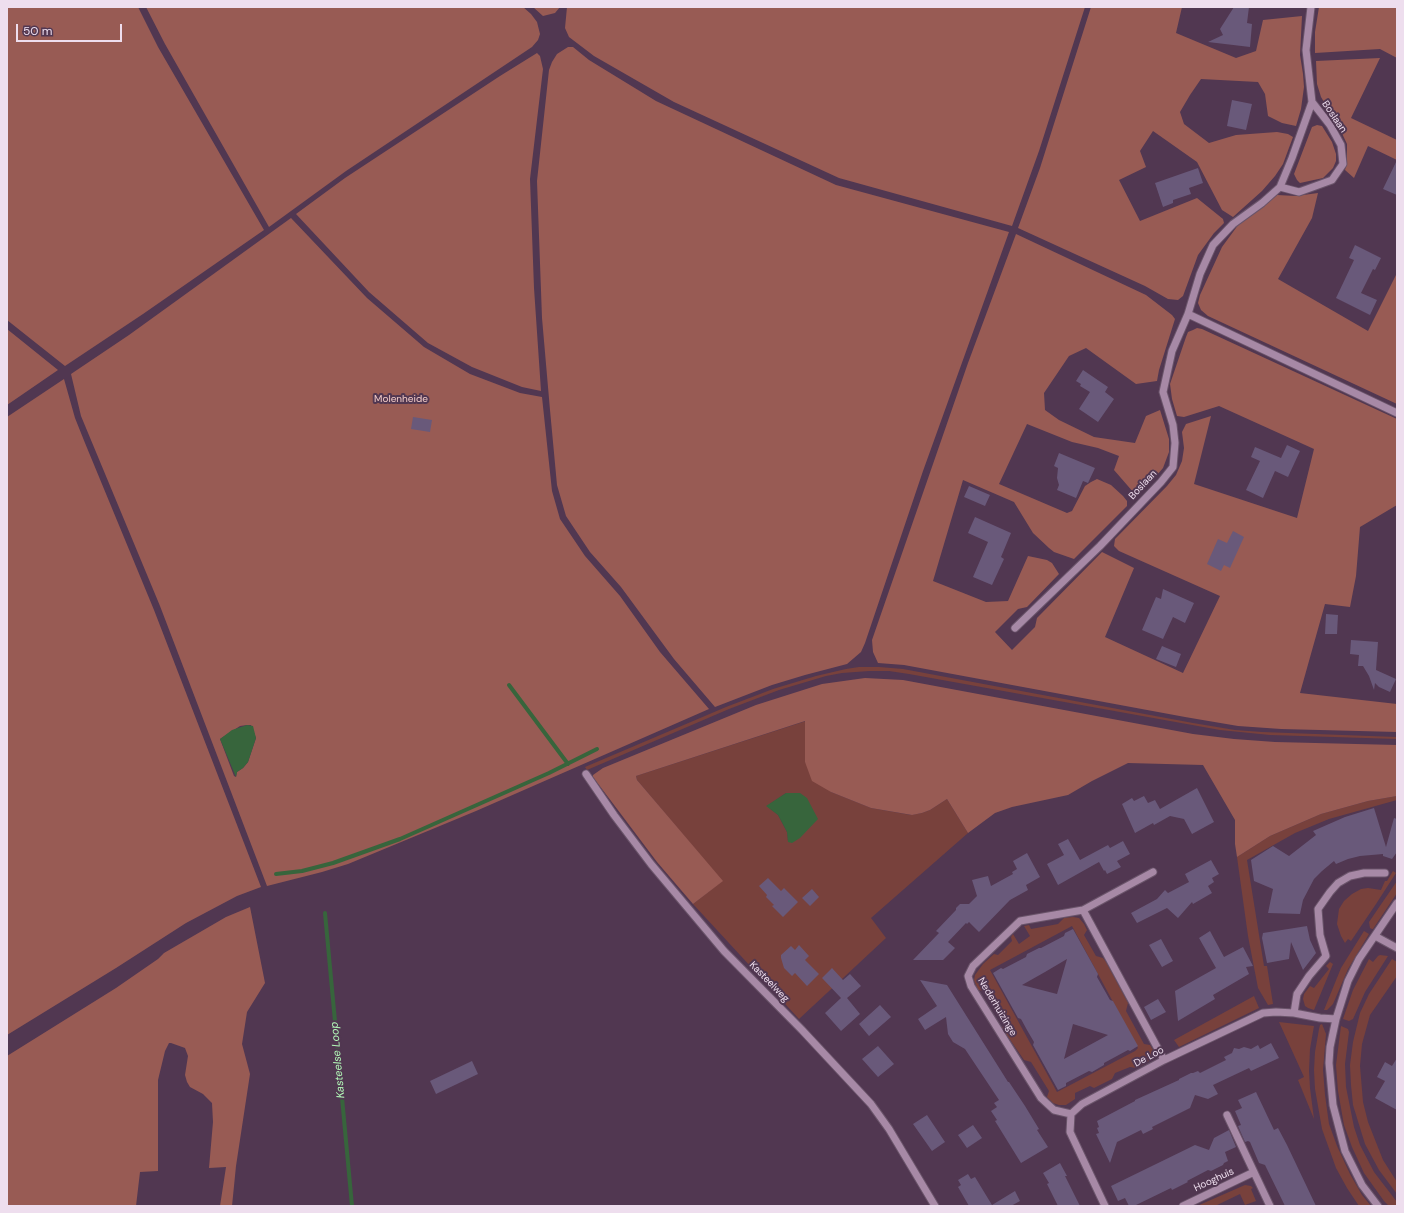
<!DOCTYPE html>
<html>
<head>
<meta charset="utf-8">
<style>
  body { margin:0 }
  #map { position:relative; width:1404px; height:1213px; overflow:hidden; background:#513751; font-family:"DM Sans",sans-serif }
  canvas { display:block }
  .frame { position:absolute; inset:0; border:8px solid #eedeee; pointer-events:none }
  .scale { position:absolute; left:16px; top:24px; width:106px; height:18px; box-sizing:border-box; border:2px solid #eedeee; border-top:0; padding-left:5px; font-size:12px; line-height:14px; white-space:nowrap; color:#eedeee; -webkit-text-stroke:3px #513751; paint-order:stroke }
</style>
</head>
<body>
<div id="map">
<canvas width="1404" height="1213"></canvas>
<div class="frame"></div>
<div class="scale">50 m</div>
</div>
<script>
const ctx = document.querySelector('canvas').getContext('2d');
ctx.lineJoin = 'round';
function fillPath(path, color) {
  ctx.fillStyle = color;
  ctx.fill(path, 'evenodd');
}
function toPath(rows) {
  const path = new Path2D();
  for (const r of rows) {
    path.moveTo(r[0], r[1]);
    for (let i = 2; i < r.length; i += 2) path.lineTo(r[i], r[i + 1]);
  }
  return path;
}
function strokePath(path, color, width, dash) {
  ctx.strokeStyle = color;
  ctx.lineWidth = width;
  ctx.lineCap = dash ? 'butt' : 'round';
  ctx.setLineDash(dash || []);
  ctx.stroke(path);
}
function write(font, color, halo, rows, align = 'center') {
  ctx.font = font + ' "DM Sans",sans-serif';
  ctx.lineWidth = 4;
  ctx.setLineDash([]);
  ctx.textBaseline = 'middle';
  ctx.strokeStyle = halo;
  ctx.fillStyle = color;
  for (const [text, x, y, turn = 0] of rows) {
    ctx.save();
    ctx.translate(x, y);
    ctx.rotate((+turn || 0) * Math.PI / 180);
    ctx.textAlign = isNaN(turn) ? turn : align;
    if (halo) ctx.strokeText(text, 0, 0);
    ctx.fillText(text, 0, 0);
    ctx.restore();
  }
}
fillPath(toPath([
  [859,667,879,667,903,669,1193,723,1235,730,1262,732,1397,737,1397,739,1270,735,1220,730,909,674,889,671,869,671,842,673,826,676,779,690,729,709,587,770,585,767,726,707,773,689,816,676,846,669],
  [806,721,805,762,831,792,871,808,911,815,922,813,930,810,947,799,968,833,871,918,886,938,799,1019,693,904,722,881,637,780,636,776],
  [786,793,788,841,787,832,778,815,767,806],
  [1397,796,1397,800,1329,819,1295,833,1247,860,1264,966,1267,966,1273,1004,1268,1005,1258,988,1248,936,1237,857,1270,836,1321,814,1368,801],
  [1393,871,1396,873,1376,904,1351,941,1348,939,1345,943,1341,936,1337,924,1339,909,1344,901,1352,894,1361,889,1368,888,1381,890,1385,881,1387,881],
  [1397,881,1397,893,1373,929,1372,929,1370,928,1369,922],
  [1073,917,1079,918,1084,924,1087,930,1084,935,1096,956,1103,958,1106,962,1128,1003,1126,1011,1144,1044,1150,1045,1153,1050,1153,1054,1151,1059,1146,1063,1136,1068,1130,1067,1115,1073,1112,1079,1094,1088,1090,1086,1075,1093,1075,1099,1066,1105,1059,1105,1053,1103,1047,1097,1049,1091,1031,1062,1024,1060,1002,1028,1005,1024,986,991,978,990,974,980,975,975,983,964,994,954,998,955,1012,941,1011,937,1013,934,1019,944,1030,936,1024,926,1029,925,1031,929,1058,924,1064,918],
  [1072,926,1138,1048,1135,1051,1057,1092,990,970],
  [1364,931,1369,934,1348,969,1333,1004,1327,1010,1324,1010,1341,968],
  [1380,955,1388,956,1365,992,1353,1019,1349,1021,1343,1019,1353,990,1369,959,1373,962,1378,956],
  [1392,959,1397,962,1397,976,1370,1015,1362,1044,1360,1066,1363,1102,1368,1122,1383,1160,1397,1182,1397,1194,1379,1170,1365,1144,1353,1105,1351,1085,1350,1065,1353,1042,1360,1013,1369,994],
  [1330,962,1333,964,1314,1010,1308,1008,1305,1006,1303,999,1304,994,1310,986,1314,988,1329,969,1326,966],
  [1254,996,1259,1008,1179,1047,1174,1040],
  [1279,1022,1314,1026,1310,1049,1309,1071,1310,1088,1314,1119,1298,1080,1304,1077],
  [1322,1024,1326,1034,1323,1070,1325,1095,1329,1124,1337,1146,1350,1174,1362,1195,1371,1206,1359,1206,1347,1188,1336,1168,1322,1129,1315,1089,1314,1070,1315,1052,1319,1029,1320,1025],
  [1341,1026,1348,1029,1349,1032,1345,1064,1346,1087,1354,1127,1360,1145,1374,1172,1397,1202,1397,1206,1389,1206,1384,1201,1364,1173,1352,1147,1344,1125,1338,1091,1336,1065],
  [1245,1185,1251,1186,1253,1188,1251,1189,1256,1201,1245,1205,1240,1194,1215,1206,1197,1206]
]), '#78413c');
fillPath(toPath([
  [7,7,138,7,158,47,264,230,143,314,65,366,7,320],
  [146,7,523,7,531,14,537,22,540,34,538,40,532,47,346,171,269,227,165,44],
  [533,7,560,7,555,13,543,16],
  [567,7,1085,7,1039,151,1012,226,839,178,674,102,594,56,569,37,565,28],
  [1091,7,1182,7,1176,33,1236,58,1256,51,1263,20,1302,16,1300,55,1303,74,1304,87,1301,109,1296,126,1282,123,1268,116,1265,94,1258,82,1201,79,1190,95,1180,112,1184,124,1209,143,1236,135,1277,132,1288,134,1293,137,1283,164,1275,176,1262,191,1243,208,1233,217,1222,210,1197,162,1153,131,1140,151,1146,167,1119,180,1140,221,1197,198,1223,219,1224,223,1214,233,1198,255,1183,296,1178,300,1168,299,1145,286,1018,228,1040,168],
  [1319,7,1395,7,1397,8,1397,58,1380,49,1315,53,1315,32],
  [568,47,573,47,589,60,656,101,836,185,1009,232,923,471,865,643,861,652,847,664,805,675,772,685,715,707,674,659,621,587,590,552,566,516,557,485,550,410,542,318,537,181,549,70,552,62,557,54],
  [537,53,540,56,543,69,530,179,534,288,541,391,522,387,472,367,428,343,369,292,296,214,345,178,500,76],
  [1380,58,1351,118,1397,140,1397,160,1368,146,1354,178,1345,170,1347,162,1347,144,1338,125,1321,97,1317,84,1316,61],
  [1317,125,1322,126,1332,142,1336,154,1336,161,1333,168,1323,178,1300,183,1297,180,1294,174,1312,127],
  [1318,193,1312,218,1278,279,1368,331,1397,273,1397,404,1208,316,1201,310,1198,303,1200,295,1222,247,1244,217,1256,206,1277,195,1296,196],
  [291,218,367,298,424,347,470,374,520,393,542,397,552,491,560,519,585,556,620,596,660,652,709,709,476,811,348,864,322,872,267,886,160,606,81,416,71,374,129,335],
  [247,725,251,725,256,738,248,762,243,768,237,772,236,777,234,776,220,739,240,726],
  [1016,234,1146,295,1172,315,1175,319,1159,370,1157,381,1136,384,1086,348,1069,356,1044,393,1045,410,1059,420,1094,437,1135,443,1146,416,1160,410,1169,439,1169,452,1163,468,1157,475,1139,493,1134,493,1114,470,1119,456,1098,448,1072,442,1027,424,999,484,1067,513,1072,511,1085,486,1091,482,1097,479,1111,485,1123,496,1127,501,1127,506,1074,559,1054,552,1049,548,1033,533,1014,502,963,480,933,581,986,602,1008,601,1028,556,1047,560,1052,563,1059,574,1027,607,1018,609,995,632,1012,650,1035,627,1037,618,1102,552,1134,568,1105,637,1183,673,1220,596,1119,551,1114,546,1115,539,1167,486,1176,475,1182,461,1184,448,1182,432,1186,424,1211,416,1194,484,1297,518,1314,449,1219,406,1184,417,1177,416,1172,399,1170,384,1186,337,1188,332,1193,330,1197,328,1202,329,1397,419,1397,505,1360,527,1356,576,1350,607,1325,604,1300,693,1397,704,1397,732,1281,729,1238,726,1185,717,904,665,878,663,873,652,872,640,968,363],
  [7,329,58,370,7,405],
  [64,379,75,418,85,443,154,610,261,887,237,896,186,923,116,968,7,1035,7,417],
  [865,678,903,680,1193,734,1234,739,1275,742,1397,745,1397,796,1368,801,1321,814,1270,836,1237,857,1235,844,1235,820,1203,765,1128,763,1092,781,1068,795,1012,807,995,813,968,833,947,799,930,810,922,813,912,815,871,808,831,792,812,781,805,762,805,721,636,776,637,780,723,881,693,904,657,862,593,777,593,775,603,768,756,705,822,684],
  [250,907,265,983,247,1012,242,1044,250,1074,236,1166,232,1206,220,1206,226,1167,209,1168,213,1122,212,1103,203,1094,190,1087,187,1082,185,1075,188,1056,185,1048,171,1043,169,1043,165,1051,158,1080,158,1171,140,1172,136,1206,7,1206,7,1056,116,988,158,959,164,953,226,917]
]), '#985b54');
fillPath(toPath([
  [247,725,253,726,256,738,248,762,243,768,237,772,236,777,220,739,232,730],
  [786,793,800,793,807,798,818,819,800,838,792,843,788,842,787,832,778,815,766,806]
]), '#37653c');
strokePath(toPath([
  [509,685,568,764],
  [276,874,302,871,333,863,400,839,549,773,597,749],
  [325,913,352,1206]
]), '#37653c', 4);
fillPath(toPath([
  [1234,7,1249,7,1247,23,1252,24,1250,47,1208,42,1223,35,1220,29],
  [1232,100,1252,104,1246,130,1227,126],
  [1397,160,1397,195,1383,189],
  [1198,168,1203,183,1189,188,1191,194,1173,200,1173,203,1163,207,1155,183],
  [1355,245,1381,258,1375,270,1373,269,1361,293,1377,300,1370,315,1336,298,1354,260,1349,258],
  [1083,370,1108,387,1105,392,1114,399,1098,422,1079,409,1090,392,1080,386,1081,384,1076,381],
  [413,417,432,420,430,432,411,429],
  [1287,445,1300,451,1288,477,1275,471,1263,498,1246,490,1260,461,1251,457,1255,447,1281,458],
  [1059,453,1095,468,1088,483,1083,481,1076,498,1057,490,1059,485,1057,478,1058,468,1054,466],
  [969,486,990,495,985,506,964,497],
  [975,517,1011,533,1001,557,1004,559,992,585,973,577,988,542,968,533],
  [1233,531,1244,537,1230,568,1224,565,1221,571,1207,564,1218,539,1227,543],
  [1163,589,1194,603,1185,623,1173,617,1163,639,1142,630,1156,597,1161,599],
  [1326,614,1338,615,1337,634,1325,634],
  [1351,640,1378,642,1376,670,1396,679,1390,692,1379,687,1375,683,1374,690,1369,676,1363,666,1358,666,1359,655,1350,654],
  [1162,646,1181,654,1176,667,1156,659],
  [1197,788,1214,822,1192,834,1184,819,1170,816,1154,825,1153,823,1135,833,1122,804,1132,798,1134,801,1144,796,1148,803,1155,800,1160,809],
  [1374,808,1386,847,1394,818,1397,819,1397,852,1392,859,1383,856,1383,854,1360,856,1348,859,1336,864,1334,861,1322,871,1314,879,1303,900,1300,914,1268,913,1273,889,1254,881,1251,860,1273,846,1289,856,1316,835,1313,831,1345,817],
  [1068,839,1080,860,1108,845,1110,848,1123,841,1130,854,1117,861,1121,867,1107,874,1105,870,1104,871,1099,862,1058,885,1047,864,1064,855,1058,844],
  [1027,853,1040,877,1026,885,1028,890,1010,900,979,932,969,922,967,924,966,923,948,942,955,948,943,960,913,960,939,933,936,931,956,910,956,908,960,904,969,904,977,896,972,880,988,876,991,886,1013,874,1012,872,1017,869,1013,861],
  [1211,860,1219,874,1212,878,1214,882,1208,886,1212,893,1193,904,1192,902,1178,918,1167,908,1137,923,1131,913,1157,899,1165,890,1168,893,1189,882,1185,874],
  [768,878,781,891,784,888,798,902,783,917,772,906,774,905,766,897,767,895,759,886],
  [812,889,819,897,810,906,802,898],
  [1307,926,1310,940,1316,953,1303,970,1291,942,1289,959,1267,963,1262,938,1263,933],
  [1073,929,1098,974,1097,977,1110,1000,1113,1001,1138,1046,1130,1051,1128,1050,1104,1063,1104,1065,1092,1072,1089,1071,1066,1083,1066,1086,1058,1090,1033,1045,1034,1042,1027,1030,1021,1019,1018,1018,993,973,1001,968,1003,969,1026,957,1027,954,1039,948,1041,948,1064,936,1065,933],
  [1067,959,1057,994,1022,985,1045,972],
  [1073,1024,1108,1035,1064,1059],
  [1210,931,1224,957,1243,947,1253,966,1246,967,1249,974,1213,995,1215,999,1178,1021,1175,991,1216,968,1199,938],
  [1161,939,1173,961,1162,967,1149,945],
  [799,945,809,956,805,960,819,974,807,986,795,973,792,976,784,968,781,958,781,955,791,946,795,950],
  [832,968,843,980,850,974,861,986,847,998,860,1014,841,1031,825,1013,841,998,822,978],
  [920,980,947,985,1008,1082,1009,1082,1025,1106,1039,1129,1037,1130,1048,1147,1021,1163,995,1121,997,1120,991,1111,997,1107,994,1103,999,1100,965,1049,953,1042,948,1034,946,1017,925,1030,918,1019,937,1006],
  [1158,999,1166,1012,1151,1020,1144,1007],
  [880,1005,891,1017,869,1036,859,1024],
  [1271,1043,1279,1058,1251,1071,1249,1068,1213,1085,1218,1094,1208,1099,1195,1095,1190,1108,1152,1127,1153,1129,1143,1134,1141,1130,1117,1142,1110,1163,1096,1134,1099,1133,1097,1128,1099,1127,1097,1121,1135,1101,1135,1100,1179,1080,1179,1079,1191,1073,1193,1073,1198,1071,1200,1073,1226,1060,1224,1057,1232,1053,1234,1048,1239,1049,1244,1047,1251,1049,1258,1045,1260,1049],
  [878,1046,894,1064,878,1077,862,1059],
  [1397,1058,1397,1110,1375,1098,1385,1081,1377,1077,1385,1062,1392,1066],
  [472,1061,478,1074,436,1094,430,1081],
  [1256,1092,1274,1130,1278,1128,1287,1145,1316,1206,1285,1206,1265,1165,1259,1163,1250,1142,1248,1141,1245,1142,1238,1126,1241,1125,1235,1111,1242,1108,1238,1100],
  [927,1115,945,1142,932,1151,913,1124],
  [973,1125,982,1138,967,1148,958,1135],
  [1229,1130,1236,1147,1225,1152,1228,1161,1224,1163,1223,1165,1211,1171,1208,1170,1187,1181,1188,1182,1172,1190,1171,1188,1134,1206,1129,1206,1125,1198,1118,1201,1111,1186,1195,1145,1209,1150,1214,1138],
  [1060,1163,1067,1176,1065,1176,1080,1206,1058,1206,1047,1184,1049,1183,1043,1173],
  [968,1174,971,1179,975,1177,992,1205,1015,1191,1020,1201,1011,1206,969,1206,958,1187,961,1185,958,1180]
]), '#69597a');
const minor = toPath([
  [1280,187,1299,192,1332,180,1343,164,1341,145,1330,125,1312,102],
  [1188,314,1397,413],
  [1015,628,1100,546,1161,482,1173,467,1175,443,1173,425,1163,392,1172,351,1188,314,1200,274,1213,245,1233,224,1262,203,1280,187,1292,158,1312,102,1306,50,1311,7],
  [586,774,614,815,651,864,724,951,802,1030,871,1104,889,1129,935,1206],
  [1083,910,1153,872],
  [1375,936,1397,948],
  [1294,1013,1297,994,1309,976,1326,956,1320,935,1318,909,1330,892,1338,883,1350,876,1364,873,1385,873],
  [1071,1114,1054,1110,1041,1098,971,986,968,976,973,966,1020,921,1083,910,1164,1060],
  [1227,1115,1270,1206],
  [1105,1206,1070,1132,1071,1114,1082,1104,1164,1060,1263,1013,1276,1012,1294,1013,1320,1018,1336,1019],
  [1183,1206,1254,1172],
  [1378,1206,1362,1185,1345,1151,1333,1105,1329,1063,1330,1047,1336,1019,1348,981,1359,959,1397,903]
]);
strokePath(minor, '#6a546a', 9);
strokePath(minor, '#a789a6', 7);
write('10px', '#eedeee', '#513751', [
  ["Boslaan",1334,117,56],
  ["Boslaan",1143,485,-47],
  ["Kasteelweg",769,982,46],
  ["Nederhuizinge",997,1007,59],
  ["De Loo",1149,1057,-28],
  ["Hooghuis",1214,1180,-25]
]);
write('10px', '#f4cdc8', '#513751', [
  ["Molenheide",401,399]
]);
write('italic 11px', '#b3f9b8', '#513751', [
  ["Kasteelse Loop",338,1060,-95]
]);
</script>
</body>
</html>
